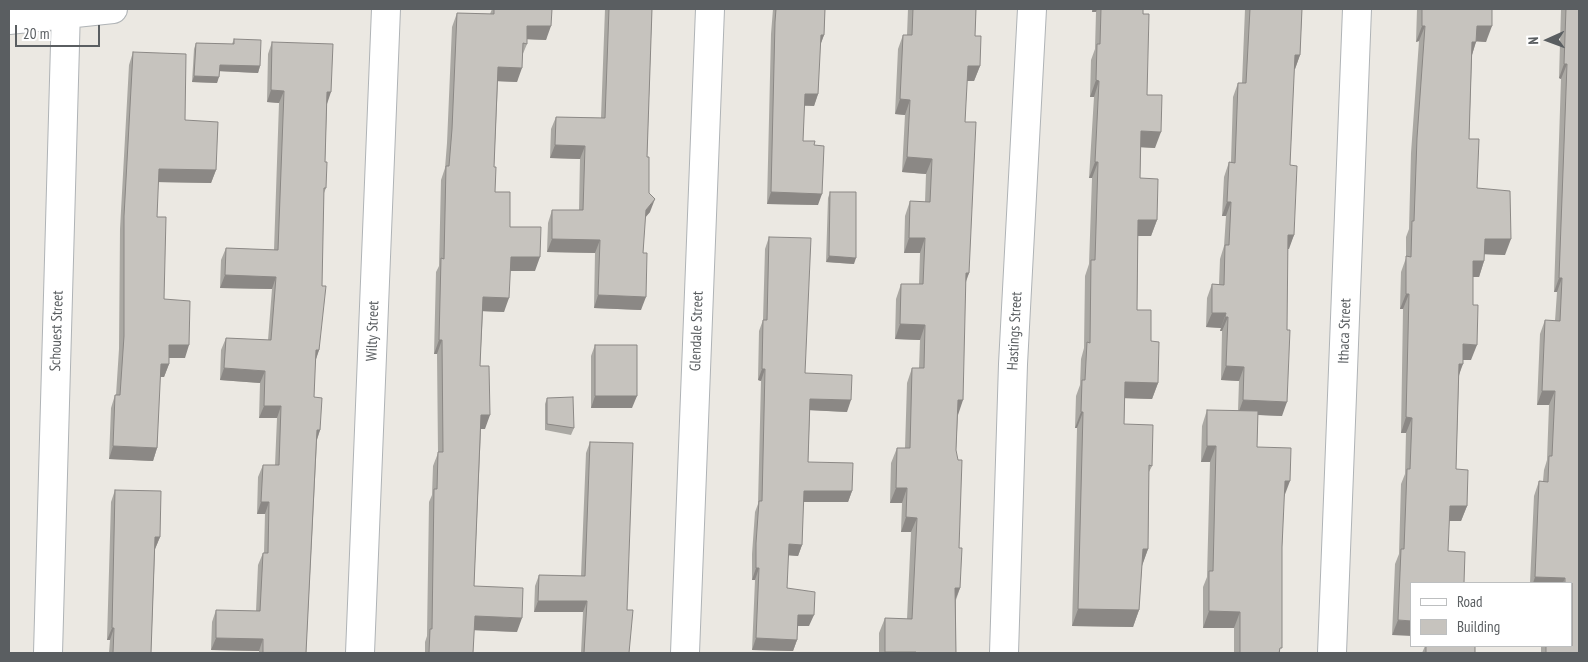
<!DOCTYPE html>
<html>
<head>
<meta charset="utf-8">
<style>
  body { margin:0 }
  #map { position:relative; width:1588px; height:662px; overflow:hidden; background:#ebe8e2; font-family:"PT Sans Narrow",sans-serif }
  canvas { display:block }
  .frame { position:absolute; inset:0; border:10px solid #5a5e61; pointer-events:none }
  .legend { position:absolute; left:1410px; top:582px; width:162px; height:65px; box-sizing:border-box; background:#fff; border:1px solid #bdbfc0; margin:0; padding:6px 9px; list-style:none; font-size:15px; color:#5a5e61 }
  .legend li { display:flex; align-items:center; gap:10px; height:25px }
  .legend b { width:25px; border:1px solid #bdbfc0 }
  .north { position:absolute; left:1523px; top:15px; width:50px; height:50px; -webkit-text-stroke:4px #fff; paint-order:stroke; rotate:268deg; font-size:14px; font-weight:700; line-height:20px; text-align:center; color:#5a5e61 }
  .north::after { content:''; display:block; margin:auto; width:18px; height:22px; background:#5a5e61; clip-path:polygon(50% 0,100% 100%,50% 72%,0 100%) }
  .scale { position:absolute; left:15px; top:25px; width:85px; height:22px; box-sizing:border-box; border:2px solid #5a5e61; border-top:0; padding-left:6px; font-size:15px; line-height:18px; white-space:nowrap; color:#5a5e61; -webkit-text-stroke:4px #fff; paint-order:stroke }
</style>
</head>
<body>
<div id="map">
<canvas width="1588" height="662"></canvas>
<div class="frame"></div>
<ul class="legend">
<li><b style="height:6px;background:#fff"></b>Road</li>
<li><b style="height:14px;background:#c6c3be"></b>Building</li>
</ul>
<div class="north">N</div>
<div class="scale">20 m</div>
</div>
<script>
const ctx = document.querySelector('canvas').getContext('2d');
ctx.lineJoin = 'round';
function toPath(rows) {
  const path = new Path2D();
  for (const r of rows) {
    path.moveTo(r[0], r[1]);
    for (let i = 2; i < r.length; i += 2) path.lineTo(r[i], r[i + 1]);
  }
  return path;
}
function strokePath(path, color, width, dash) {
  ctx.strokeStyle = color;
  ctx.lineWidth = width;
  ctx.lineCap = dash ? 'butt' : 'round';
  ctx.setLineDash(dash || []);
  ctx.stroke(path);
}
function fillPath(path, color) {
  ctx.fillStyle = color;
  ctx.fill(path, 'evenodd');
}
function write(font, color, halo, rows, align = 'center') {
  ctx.font = font + ' "PT Sans Narrow",sans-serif';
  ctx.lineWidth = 4;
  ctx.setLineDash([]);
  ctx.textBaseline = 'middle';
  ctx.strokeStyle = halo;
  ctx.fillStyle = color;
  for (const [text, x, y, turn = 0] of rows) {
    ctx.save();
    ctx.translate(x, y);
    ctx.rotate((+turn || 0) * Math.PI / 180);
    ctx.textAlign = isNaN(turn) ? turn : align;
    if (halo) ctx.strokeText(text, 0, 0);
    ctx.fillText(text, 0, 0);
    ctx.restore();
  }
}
const minor = toPath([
  [9,20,113,9],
  [48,653,66,9],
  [360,653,386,9],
  [685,653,710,9],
  [1004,653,1013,364,1032,9],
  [1332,653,1357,9]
]);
strokePath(minor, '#afb3b6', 30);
strokePath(minor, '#fff', 28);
fillPath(toPath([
  [492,9,552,9,546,40,527,39,527,44,522,56,517,82,498,81,494,167,495,192,510,227,535,271,510,271,504,312,483,311,480,366,485,429,481,429,474,586,517,632,474,630,473,653,425,653,425,642,427,636,429,502,432,495,433,466,438,453,437,354,434,354,436,272,439,266,441,180,445,168,447,143,452,27,457,13,490,14],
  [605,9,652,9,647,157,650,212,645,218,643,253,641,310,594,308,595,253,547,252,548,223,552,210,579,210,580,159,550,158,551,129,556,117,601,118],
  [773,9,825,9,824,35,820,45,818,94,814,106,804,106,803,141,814,145,818,205,767,204,771,34],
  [908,9,976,9,975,36,980,66,974,81,967,81,965,122,969,273,966,282,958,414,956,450,960,588,956,600,956,653,879,653,879,633,885,618,907,619,911,532,901,532,902,503,890,503,891,463,897,448,905,448,907,383,912,368,919,368,920,340,895,339,896,299,901,284,919,284,920,253,904,253,905,216,910,201,925,202,926,174,902,172,905,115,895,114,898,49,903,35,907,35],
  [1092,9,1143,9,1147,95,1155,148,1141,147,1140,178,1157,220,1151,236,1138,236,1137,310,1151,341,1158,383,1152,399,1125,398,1124,424,1152,466,1149,472,1148,549,1142,565,1139,610,1133,627,1072,626,1077,428,1075,428,1076,396,1080,385,1081,359,1084,348,1085,276,1089,264,1092,178,1089,178,1094,97,1090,97,1091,60,1095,49,1096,12,1092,12],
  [1245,9,1302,9,1300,55,1295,69,1294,69,1290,165,1294,235,1288,249,1282,416,1258,415,1257,447,1284,497,1282,547,1280,653,1234,653,1234,628,1203,628,1203,587,1207,577,1210,462,1201,462,1202,426,1207,410,1238,411,1239,381,1221,380,1222,331,1220,331,1221,328,1206,327,1207,298,1212,284,1219,284,1220,259,1224,246,1226,216,1222,216,1224,177,1229,162,1231,162,1233,97,1238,83,1242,83],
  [1417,9,1492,9,1486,42,1476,41,1472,55,1469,139,1477,188,1505,255,1484,254,1484,261,1479,277,1473,277,1471,360,1463,360,1459,376,1456,469,1467,506,1461,521,1449,521,1392,635,1395,564,1399,554,1401,484,1405,474,1406,433,1401,433,1403,309,1400,309,1401,272,1406,258,1406,237,1409,229,1411,153,1419,41,1416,42],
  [1561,9,1579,9,1579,653,1541,653,1541,646,1572,646,1572,583,1530,583,1534,496,1539,481,1543,481,1544,470,1547,460,1549,405,1537,405,1540,334,1545,320,1555,321,1557,292,1554,292,1561,79,1559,78],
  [234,39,260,66,258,73,219,71,217,83,192,82,194,49,196,43,232,44],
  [272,42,327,104,325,162,326,188,324,193,319,350,315,362,314,397,320,430,317,440,306,653,259,653,259,651,211,650,212,622,216,610,256,611,258,565,263,553,264,553,265,514,257,514,258,477,263,465,275,465,277,418,259,418,260,383,220,380,221,350,226,338,268,340,272,289,220,288,221,260,226,248,274,250,279,103,267,102,268,54],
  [133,52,185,120,216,170,211,183,158,182,157,217,164,299,185,358,169,358,169,364,164,377,160,377,157,448,153,461,109,459,111,408,115,395,116,395,119,349,120,229,129,65],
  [830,192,854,264,826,262,828,198],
  [769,237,805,373,847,412,810,410,808,462,852,491,848,502,803,502,802,545,798,556,788,555,787,588,809,626,797,626,797,640,793,651,752,650,755,580,752,580,752,554,755,512,758,504,761,381,758,380,759,331,763,320,765,249],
  [595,345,632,408,591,408,591,356],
  [547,398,574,428,571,435,545,430,545,404],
  [590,442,627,610,629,653,581,653,583,612,534,612,535,586,539,575,581,576,586,453],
  [115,490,160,537,155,549,151,653,109,653,110,640,107,640,111,502],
  [1425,646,1475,646,1475,653,1422,653]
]), '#aaa8a3');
fillPath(toPath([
  [1093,9,1097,9,1096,12,1092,12],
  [527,26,551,26,546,40,522,39],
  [1422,26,1425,26,1419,41,1416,42],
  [1477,26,1492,26,1486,42,1471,41],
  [821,35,824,35,820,46],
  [1472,42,1476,42,1471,58],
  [1295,55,1300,55,1295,69,1290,69],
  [1564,64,1567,64,1561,79,1559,78],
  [220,65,260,66,258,73,217,71],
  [968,66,980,66,974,81,962,81],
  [498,67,522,68,517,82,493,81],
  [194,76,219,77,217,83,192,82],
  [1096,80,1099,81,1094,97,1090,97],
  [271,90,284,91,279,103,267,102],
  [327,92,331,92,327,104,323,104],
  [805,94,818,94,814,106,801,105],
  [900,99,910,100,905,115,895,114],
  [1141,131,1161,132,1155,148,1136,147],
  [555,145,585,146,580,159,550,158],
  [907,157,932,159,926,174,902,172],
  [1095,162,1098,162,1092,178,1089,178],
  [159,169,216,170,211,183,154,182],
  [771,192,822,194,818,205,767,204],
  [655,199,650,212,641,222,646,210],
  [1227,202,1231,202,1226,216,1222,216],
  [1138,220,1157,220,1151,236,1132,236],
  [1288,235,1294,235,1289,249,1283,249],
  [909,238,925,238,920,253,904,253],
  [552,239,600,240,595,253,547,252],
  [1485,239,1511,239,1505,255,1479,254],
  [829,256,856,258,854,264,826,262],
  [511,257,540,257,535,271,506,271],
  [1473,261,1484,261,1479,277,1467,277],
  [966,273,969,273,963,288],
  [225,275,276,277,272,289,220,288],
  [1559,278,1562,278,1557,292,1554,292],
  [1406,294,1409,294,1403,309,1400,309],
  [598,295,646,297,641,310,594,308],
  [483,297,509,298,504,312,478,311],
  [1212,313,1226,313,1221,328,1206,327],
  [1225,317,1228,317,1222,331,1220,331],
  [900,324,925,325,920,340,895,339],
  [439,340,442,340,437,354,434,354],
  [1463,344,1477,345,1471,360,1458,360],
  [169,345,189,345,185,358,164,358],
  [316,350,319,350,315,362],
  [161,364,169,364,164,377,156,377],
  [1459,364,1463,364,1457,380],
  [1226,366,1244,367,1239,381,1221,380],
  [224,368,265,371,260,383,220,380],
  [762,369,765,369,761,381,758,380],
  [1125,382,1158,383,1152,399,1119,398],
  [1542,391,1555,391,1549,405,1537,405],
  [595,396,637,396,632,408,591,408],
  [810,399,851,400,847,412,806,410],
  [958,400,963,400,958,415],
  [1243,400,1287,402,1282,416,1238,414],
  [264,406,281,406,277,418,259,418],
  [1081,412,1083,412,1077,428,1075,428],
  [481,415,490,415,485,429,476,429],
  [1406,417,1412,418,1406,433,1401,433],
  [317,430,320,430,316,442],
  [113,446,157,448,153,461,109,459],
  [1207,446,1216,446,1210,462,1201,462],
  [1285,481,1290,481,1284,497],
  [896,488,907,488,902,503,890,503],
  [804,491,852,491,848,502,800,502],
  [261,502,269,502,265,514,257,514],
  [1450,506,1467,506,1461,521,1444,521],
  [906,517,917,518,911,532,901,532],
  [155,537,160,537,155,549],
  [789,544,802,545,798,556,784,555],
  [1143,549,1148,549,1142,566],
  [756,568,759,568,755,580,752,580],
  [1535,577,1565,578,1563,583,1533,583],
  [955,588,960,588,954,603],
  [538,601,587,601,583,612,534,612],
  [1078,609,1139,610,1133,627,1072,626],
  [1209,611,1240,612,1234,628,1203,628],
  [798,615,814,615,809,626,794,626],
  [475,616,522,618,517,632,470,630],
  [1398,620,1412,621,1412,636,1392,635],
  [112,628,114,628,110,640,107,640],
  [216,638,263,639,259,651,211,650],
  [756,638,797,640,793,651,752,650],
  [885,652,916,652,916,653,884,653]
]), '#8b8885');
const building = toPath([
  [494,9,552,9,551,26,527,26,527,44,523,43,522,68,498,67,494,167,496,167,495,192,510,192,510,227,541,227,540,257,511,257,509,298,483,297,480,366,489,366,490,415,481,415,474,586,523,588,522,618,475,616,473,653,429,653,430,629,432,629,434,489,437,489,438,452,443,452,442,340,439,340,441,258,444,259,446,166,449,166,452,129,457,13,494,14,494,9],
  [609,9,652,9,647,157,649,157,649,193,655,199,646,210,643,253,647,253,646,297,598,295,600,240,552,239,552,210,583,210,585,146,555,145,556,117,605,118,609,9],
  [776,9,825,9,824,35,821,35,818,94,805,94,803,141,815,141,814,145,824,146,822,194,771,192,775,22,776,9],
  [913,9,976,9,975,36,981,36,980,66,968,66,965,122,976,122,969,273,966,273,963,400,958,400,956,450,958,460,962,460,959,548,962,548,960,588,955,588,956,653,916,653,916,652,885,652,885,618,912,619,917,518,906,517,907,488,896,488,897,448,910,448,912,368,924,368,925,325,900,324,901,284,923,284,925,238,909,238,910,201,930,202,932,159,907,157,910,100,900,99,903,35,912,35,913,9],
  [1101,9,1143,9,1143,14,1149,14,1147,95,1162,95,1161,132,1141,131,1140,178,1158,179,1157,220,1138,220,1137,310,1151,310,1151,341,1159,342,1158,383,1125,382,1124,424,1153,425,1152,466,1149,465,1148,549,1143,549,1139,610,1078,609,1083,412,1081,412,1082,380,1085,380,1087,342,1090,343,1091,260,1095,260,1098,162,1095,162,1099,81,1096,80,1097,44,1100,44,1101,9],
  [1250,9,1302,9,1300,55,1295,55,1290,165,1297,166,1294,235,1288,235,1287,330,1290,330,1287,402,1243,400,1244,367,1226,366,1228,317,1225,317,1226,313,1212,313,1212,284,1224,285,1225,245,1229,245,1231,202,1227,202,1229,162,1235,163,1238,83,1246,83,1250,9],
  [1422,9,1492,9,1492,26,1477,26,1476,42,1472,42,1469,139,1479,139,1477,188,1510,191,1511,239,1485,239,1484,261,1473,261,1473,305,1478,305,1477,345,1463,344,1463,364,1459,364,1456,469,1468,470,1467,506,1450,506,1448,551,1465,552,1464,583,1412,583,1412,621,1398,620,1401,549,1404,549,1407,469,1410,469,1412,418,1406,417,1409,294,1406,294,1406,256,1411,257,1412,221,1414,221,1417,138,1425,26,1422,26,1422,9],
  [1566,9,1579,9,1579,653,1546,653,1546,646,1572,646,1572,583,1565,583,1565,578,1535,577,1539,481,1548,482,1549,456,1552,456,1555,391,1542,391,1545,320,1560,321,1562,278,1559,278,1567,64,1564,64,1566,9],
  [234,39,261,40,260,66,220,65,219,77,194,76,196,43,234,44,234,39],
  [272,42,333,44,331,92,327,92,325,162,327,162,326,188,324,188,322,286,326,286,319,350,316,350,314,397,322,398,320,430,317,430,316,449,306,653,263,653,263,639,216,638,216,610,260,611,263,553,268,553,269,502,261,502,263,465,279,465,281,406,264,406,265,371,224,368,226,338,271,340,276,277,225,275,226,248,278,250,284,91,271,90,272,42],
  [133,52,186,54,185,120,218,122,216,170,159,169,157,217,166,217,164,299,190,301,189,345,169,345,169,364,161,364,157,448,113,446,115,395,120,395,124,336,124,216,133,52],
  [830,192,856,192,856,258,829,256,830,192],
  [769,237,811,238,805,373,852,375,851,400,810,399,808,462,853,463,852,491,804,491,802,545,789,544,787,588,815,592,814,615,798,615,797,640,756,638,759,568,756,568,756,543,759,501,762,501,765,369,762,369,763,320,767,320,769,237],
  [595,345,637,345,637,396,595,396,595,345],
  [573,397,574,428,547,424,547,398,573,397],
  [1207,410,1258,411,1257,447,1291,448,1290,481,1285,481,1282,547,1282,648,1280,648,1279,653,1240,653,1240,612,1209,611,1209,571,1213,571,1216,446,1207,446,1207,410],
  [590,442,633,443,627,610,633,610,629,653,584,653,587,601,538,601,539,575,585,576,590,442],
  [115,490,161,491,160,537,155,537,151,653,113,653,114,628,112,628,115,490],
  [1426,646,1475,646,1475,653,1426,653,1426,646]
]);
fillPath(building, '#c6c3be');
strokePath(building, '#8b8885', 1);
write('15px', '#5a5e61', '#fff', [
  ["Schouest Street",57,331,-88],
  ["Wilty Street",373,331,-88],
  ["Glendale Street",697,331,-88],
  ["Hastings Street",1015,331,-87],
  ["Ithaca Street",1345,331,-88]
]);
</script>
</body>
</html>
